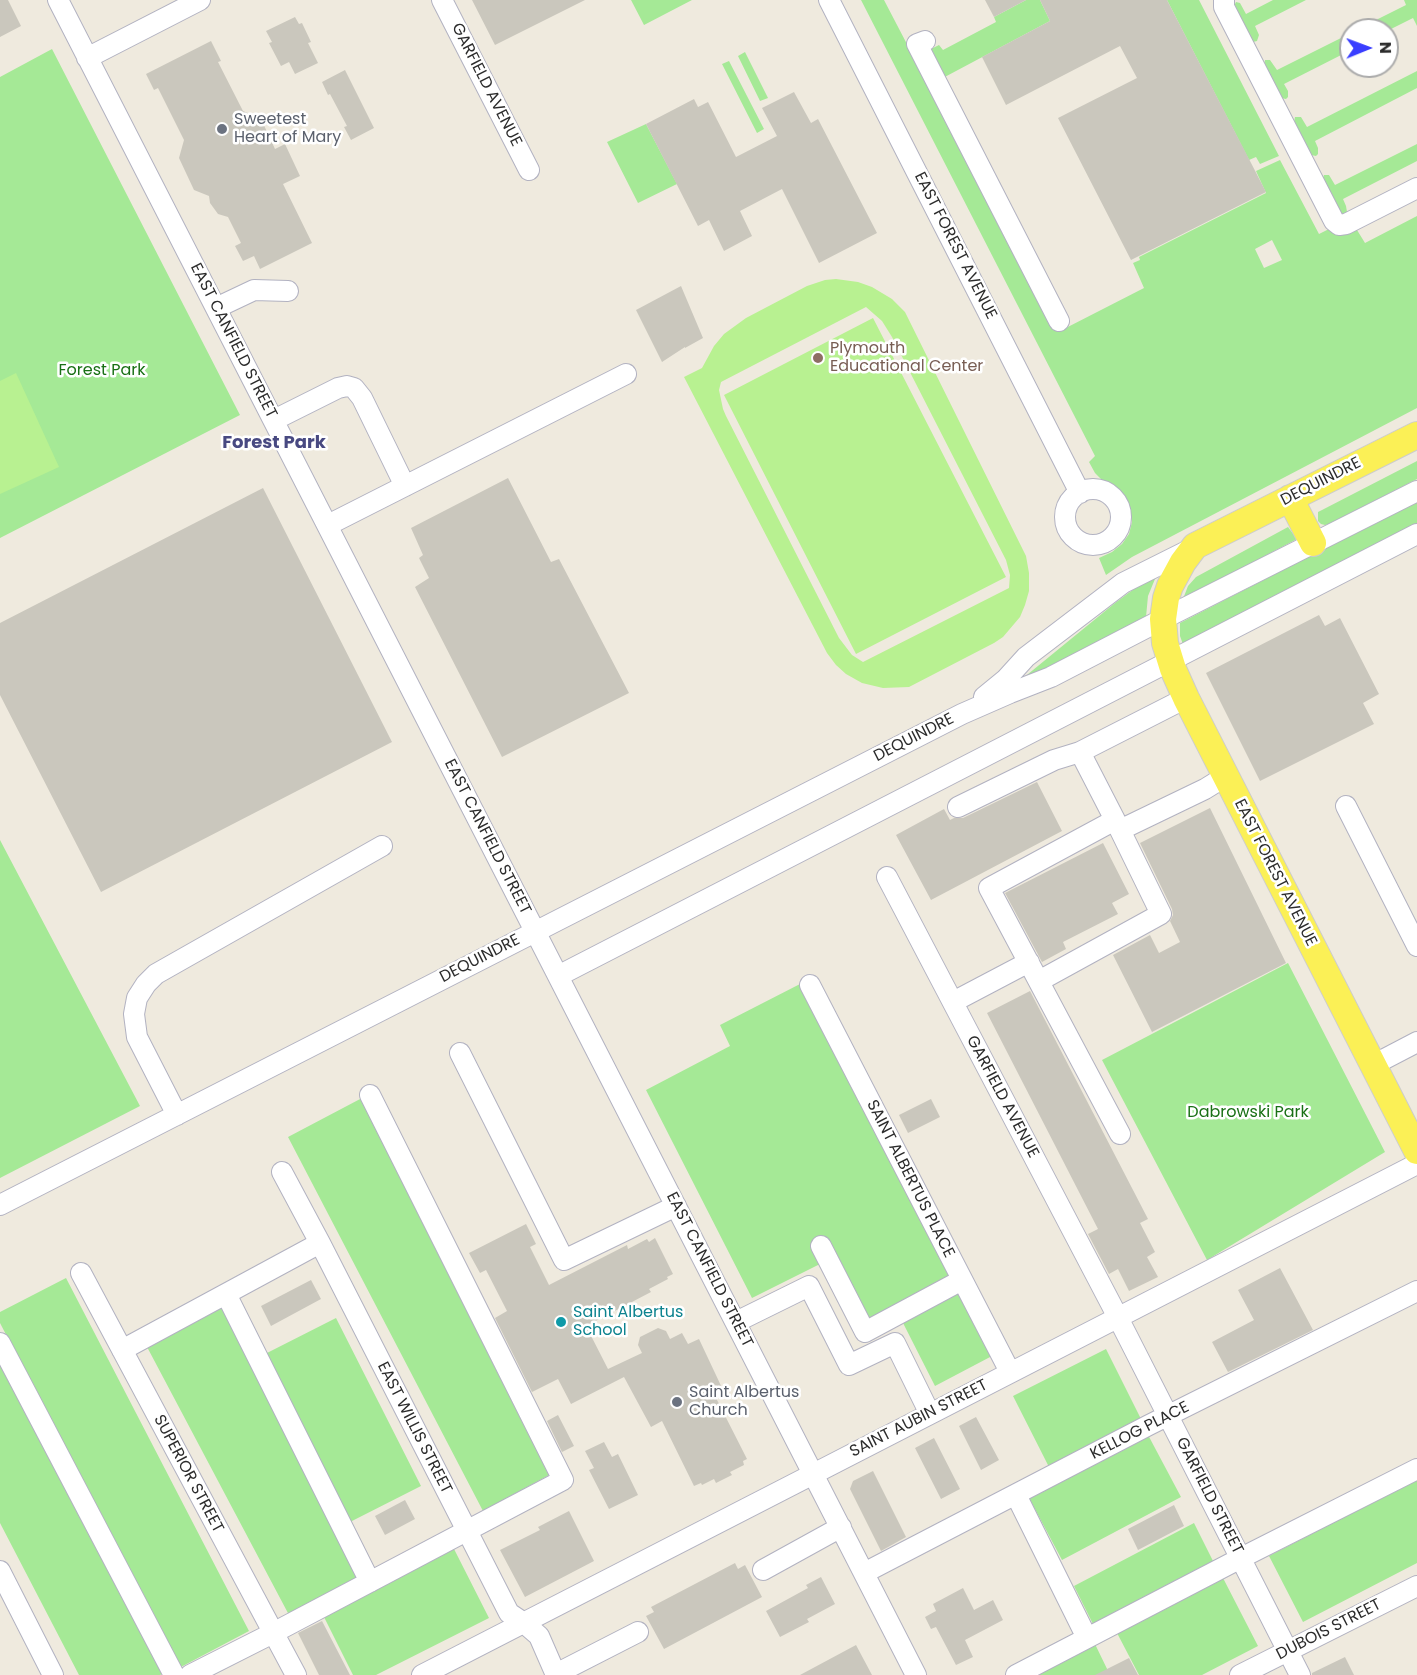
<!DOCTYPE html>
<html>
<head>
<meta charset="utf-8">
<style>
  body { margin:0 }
  #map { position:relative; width:1417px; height:1675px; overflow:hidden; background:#efeade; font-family:Poppins,sans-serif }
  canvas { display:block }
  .north { position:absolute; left:1339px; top:18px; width:60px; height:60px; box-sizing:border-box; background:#fff; border:2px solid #ababab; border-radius:50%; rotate:89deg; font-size:16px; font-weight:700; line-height:24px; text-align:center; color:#2c2c2c }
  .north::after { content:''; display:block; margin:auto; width:21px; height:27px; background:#3a3eff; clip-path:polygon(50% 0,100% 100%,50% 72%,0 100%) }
</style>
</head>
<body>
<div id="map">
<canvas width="1417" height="1675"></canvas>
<div class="north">N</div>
</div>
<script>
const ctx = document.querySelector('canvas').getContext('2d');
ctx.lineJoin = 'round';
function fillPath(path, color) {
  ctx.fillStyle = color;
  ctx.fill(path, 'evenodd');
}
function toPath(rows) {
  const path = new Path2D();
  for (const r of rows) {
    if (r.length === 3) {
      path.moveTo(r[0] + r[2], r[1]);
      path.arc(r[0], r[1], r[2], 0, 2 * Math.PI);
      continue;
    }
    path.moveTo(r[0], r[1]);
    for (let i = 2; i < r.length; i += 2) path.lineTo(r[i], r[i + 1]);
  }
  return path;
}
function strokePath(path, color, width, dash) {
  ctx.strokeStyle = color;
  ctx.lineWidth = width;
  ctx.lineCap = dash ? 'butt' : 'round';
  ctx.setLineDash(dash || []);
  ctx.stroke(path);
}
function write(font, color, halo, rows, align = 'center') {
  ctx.font = font + ' Poppins,sans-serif';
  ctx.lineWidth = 5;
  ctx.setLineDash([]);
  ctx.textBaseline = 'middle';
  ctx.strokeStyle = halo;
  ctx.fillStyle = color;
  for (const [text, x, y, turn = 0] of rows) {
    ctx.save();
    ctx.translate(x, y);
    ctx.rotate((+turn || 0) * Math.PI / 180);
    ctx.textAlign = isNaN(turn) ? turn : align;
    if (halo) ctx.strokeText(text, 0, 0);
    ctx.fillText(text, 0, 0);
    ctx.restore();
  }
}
fillPath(toPath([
  [631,0,692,0,644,25],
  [861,0,884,0,909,48,920,62,1058,332,1144,288,1133,263,1140,260,1139,257,1266,193,1256,171,1280,160,1319,234,1329,229,1332,232,1344,235,1357,230,1365,243,1417,216,1417,408,1132,557,1106,575,1099,558,1112,552,1122,544,1129,534,1132,522,1130,509,1125,497,1119,490,1101,479,1095,473,1089,462,1095,456],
  [1272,240,1282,260,1264,268,1255,249],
  [1026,0,1040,0,1050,21,941,79,927,51,939,45,943,50,996,22,994,17],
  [1167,0,1199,0,1279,156,1260,164,1256,157,1249,160],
  [1273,0,1306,0,1255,26,1259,35,1257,41,1253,42,1234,7,1235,4,1236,2,1240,3,1246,14],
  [1404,0,1417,0,1417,26,1413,18,1387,31,1387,30,1356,30,1406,5],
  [1351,33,1351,50,1284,84,1288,91,1288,97,1286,99,1281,98,1264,66,1265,60,1270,60,1277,70],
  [52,49,240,415,0,538,0,77],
  [745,52,768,98,760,101,738,56],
  [729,61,764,129,757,133,722,64],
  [1417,71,1417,88,1315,141,1318,148,1318,154,1316,156,1311,155,1294,122,1295,117,1301,117,1307,127],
  [646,124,677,184,638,203,607,142],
  [1417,144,1417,161,1343,199,1346,206,1347,212,1345,214,1340,213,1323,178,1324,175,1329,175,1335,185],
  [1417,461,1417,479,1329,524,1325,525,1321,524,1318,521,1318,512,1322,510],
  [1417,501,1417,526,1185,650,1180,636,1180,623],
  [1288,527,1297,539,1183,599,1188,586,1196,577],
  [1154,577,1155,579,1148,596,1146,617,1022,681,1022,679,1115,603,1138,586],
  [0,840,140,1106,0,1178],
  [1288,963,1385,1152,1207,1260,1102,1060],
  [800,984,992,1356,935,1386,902,1321,862,1341,822,1263,752,1298,646,1090,730,1046,720,1025],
  [362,1098,551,1474,483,1511,288,1137],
  [66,1278,249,1631,179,1668,0,1323,0,1312],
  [221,1305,364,1575,289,1615,146,1345],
  [336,1318,421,1486,350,1522,265,1354],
  [1106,1349,1142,1421,1050,1469,1013,1396],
  [0,1362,162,1674,160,1675,79,1675,0,1523],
  [1147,1433,1181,1497,1062,1560,1028,1496],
  [1417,1479,1417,1563,1303,1622,1269,1556],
  [1194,1523,1215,1565,1095,1628,1074,1586],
  [454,1549,489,1618,376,1675,353,1675,323,1615],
  [1223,1578,1258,1646,1202,1675,1139,1675,1117,1633],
  [1094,1642,1110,1675,1029,1675]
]), '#a5e996');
fillPath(toPath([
  [836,279,858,282,872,287,892,299,905,312,1026,556,1029,573,1029,591,1025,605,1020,617,1003,637,994,643,909,687,883,688,862,683,846,674,836,665,827,653,684,377,702,368,714,346,724,334,746,318,807,286,825,280],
  [866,307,882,321,892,337,1006,560,1010,575,1009,588,863,662,852,655,839,638,726,416,723,409,719,390,721,382],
  [873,318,1006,577,856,654,724,395],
  [16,373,59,467,0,494,0,381]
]), '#b8f191');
fillPath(toPath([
  [0,0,8,0,21,26,0,37],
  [472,0,585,0,495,45],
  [985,0,1026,0,994,17],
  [1040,0,1167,0,1266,192,1131,260,1058,118,1137,78,1120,46,1006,105,982,57,1050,21],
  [295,17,299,24,302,23,311,42,308,43,318,63,295,74,289,62,281,66,269,43,272,42,266,31],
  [211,41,221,61,218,62,243,111,261,119,275,149,285,144,300,176,283,184,312,243,260,269,254,256,243,261,235,246,241,243,228,217,218,214,210,203,209,196,194,190,179,158,184,140,158,88,154,90,146,74],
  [345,70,374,128,351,140,344,127,347,126,330,94,328,95,322,82],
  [794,92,811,123,818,119,877,233,819,263,782,189,740,211,752,236,724,251,709,220,698,226,646,124,694,99,698,107,708,102,736,157,777,136,762,108],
  [681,286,703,338,685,348,685,347,662,362,636,310],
  [508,478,551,562,559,559,629,693,502,757,415,587,429,578,419,558,423,555,411,528],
  [263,488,392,742,101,892,0,695,0,623],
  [1319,615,1325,626,1340,618,1379,694,1363,703,1374,724,1260,781,1206,673],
  [1037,782,1062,831,931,900,896,835,944,809,950,820,954,818,963,818],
  [1210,808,1286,963,1152,1032,1113,955,1150,935,1159,953,1180,942,1170,921,1173,915,1172,909,1140,843],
  [1103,843,1129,894,1112,903,1118,914,1063,942,1066,949,1042,962,1005,893],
  [1030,991,1148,1219,1140,1223,1155,1252,1147,1257,1158,1277,1129,1291,1118,1269,1109,1274,1088,1234,1098,1229,987,1013],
  [931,1099,940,1117,908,1133,899,1115],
  [526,1224,536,1244,530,1247,549,1285,627,1245,628,1249,647,1239,649,1242,655,1238,673,1274,667,1277,668,1279,649,1289,651,1292,586,1326,608,1369,642,1353,638,1345,640,1337,658,1328,666,1331,670,1339,682,1333,688,1344,699,1339,723,1390,714,1394,747,1459,743,1461,744,1465,730,1472,732,1475,716,1483,714,1479,702,1485,701,1483,694,1486,662,1421,651,1427,624,1377,571,1404,558,1379,532,1392,495,1318,507,1311,486,1270,480,1273,469,1253],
  [1280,1268,1313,1330,1228,1372,1212,1342,1254,1320,1238,1290],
  [311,1280,321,1299,271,1326,261,1306],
  [558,1415,574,1446,562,1452,547,1421],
  [976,1417,999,1460,981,1470,959,1426],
  [934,1438,960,1489,941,1499,915,1448],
  [604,1442,612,1457,618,1454,638,1495,609,1509,589,1470,594,1468,585,1451],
  [873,1471,906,1537,881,1551,850,1489,853,1481],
  [405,1500,415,1519,385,1535,375,1516],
  [1174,1505,1184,1526,1138,1550,1128,1529],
  [569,1511,594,1561,525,1597,500,1550,540,1530,538,1527],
  [735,1563,738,1569,745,1565,762,1597,664,1649,646,1616,654,1612,651,1607],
  [821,1577,835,1604,807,1619,809,1622,780,1637,766,1611,808,1588,806,1585],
  [963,1588,974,1610,993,1600,1003,1620,965,1640,973,1657,956,1665,936,1627,931,1629,925,1617,936,1611,933,1604],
  [322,1621,350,1675,319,1675,298,1633],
  [856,1645,872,1675,800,1675],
  [1345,1657,1354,1675,1312,1675,1312,1673],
  [1129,1658,1138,1675,1095,1675]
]), '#cac7bd');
const minor = toPath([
  [58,0,916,1675],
  [442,0,529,170],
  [829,0,1080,493],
  [1224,0,1224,7,1334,221,1339,225,1346,224,1417,188],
  [925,41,917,44,1059,321],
  [87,58,200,0],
  [216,308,254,290,288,291],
  [274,420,338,388,347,386,354,388,362,398,405,486],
  [1093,517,28],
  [328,525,626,374],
  [984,697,1006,679,1026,657,1123,583,1193,548],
  [1186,698,1080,752,1115,820,1120,830,1205,789,1226,776],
  [1346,806,1417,946],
  [958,807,1054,760,1080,752],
  [1115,820,989,888,1120,1134],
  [887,877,1111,1304,1300,1675],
  [558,976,1417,534],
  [1039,981,1161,914,1120,830],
  [810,985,1010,1372],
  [953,1002,1029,962],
  [460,1053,564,1260,676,1206],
  [1373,1065,1417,1042],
  [177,1115,137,1037,134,1014,137,998,146,984,156,974,382,846],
  [282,1172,320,1243,509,1613,524,1623,539,1636,556,1675],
  [0,1205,962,714,1010,693,1051,677,1163,619,1417,491],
  [821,1246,865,1332,962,1280],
  [81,1273,296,1675],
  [226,1294,370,1582],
  [736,1322,809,1286,849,1365,895,1343,930,1414],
  [0,1343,174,1675],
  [122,1350,320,1243],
  [1016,1495,1087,1638],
  [763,1570,841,1527],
  [0,1571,53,1675],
  [864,1573,1149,1425,1417,1291],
  [556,1674,638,1632],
  [190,1675,273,1633,563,1480,370,1095],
  [422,1675,1417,1164],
  [1016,1675,1241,1558,1417,1469],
  [1240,1675,1417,1586]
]);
const major = toPath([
  [1417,435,1195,546,1183,562,1170,586,1166,598,1163,619,1165,643,1173,669,1186,698,1417,1151],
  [1290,498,1313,543]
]);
strokePath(minor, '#b2b2c1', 22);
strokePath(major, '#ccc', 28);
strokePath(minor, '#fff', 20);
strokePath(major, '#fbf056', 26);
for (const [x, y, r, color] of [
  [222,129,6,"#6b7280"],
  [818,358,6,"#8d6e63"],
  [561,1322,6,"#0f9aa8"],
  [677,1402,6,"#6b7280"]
]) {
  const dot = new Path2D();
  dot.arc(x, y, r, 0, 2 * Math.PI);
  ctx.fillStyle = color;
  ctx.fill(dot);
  strokePath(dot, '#fff', 2);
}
write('16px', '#2c2c2c', '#fff', [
  ["GARFIELD AVENUE",486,85,63],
  ["EAST FOREST AVENUE",955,246,63],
  ["EAST CANFIELD STREET",233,341,63],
  ["DEQUINDRE",1321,482,-27],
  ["DEQUINDRE",914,738,-27],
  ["EAST CANFIELD STREET",487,837,63],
  ["EAST FOREST AVENUE",1275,873,63],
  ["DEQUINDRE",480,959,-27],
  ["GARFIELD AVENUE",1002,1097,62],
  ["SAINT ALBERTUS PLACE",910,1179,63],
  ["EAST CANFIELD STREET",709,1270,63],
  ["SAINT AUBIN STREET",919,1419,-27],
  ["EAST WILLIS STREET",414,1428,63],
  ["KELLOG PLACE",1140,1431,-27],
  ["SUPERIOR STREET",188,1474,62],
  ["GARFIELD STREET",1209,1496,63],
  ["DUBOIS STREET",1329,1630,-27]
]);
write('16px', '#5b616d', '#fff', [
  ["Sweetest",234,120],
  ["Heart of Mary",234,138],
  ["Saint Albertus",689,1393],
  ["Church",689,1411]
], 'left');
write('16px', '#785e54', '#fff', [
  ["Plymouth",830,349],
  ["Educational Center",830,367]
], 'left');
write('16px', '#197015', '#fff', [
  ["Forest Park",102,371],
  ["Dabrowski Park",1248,1113]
]);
write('16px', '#0d838f', '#fff', [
  ["Saint Albertus",573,1313],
  ["School",573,1331]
], 'left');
write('bold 18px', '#484981', '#fff', [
  ["Forest Park",274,443]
]);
</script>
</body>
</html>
